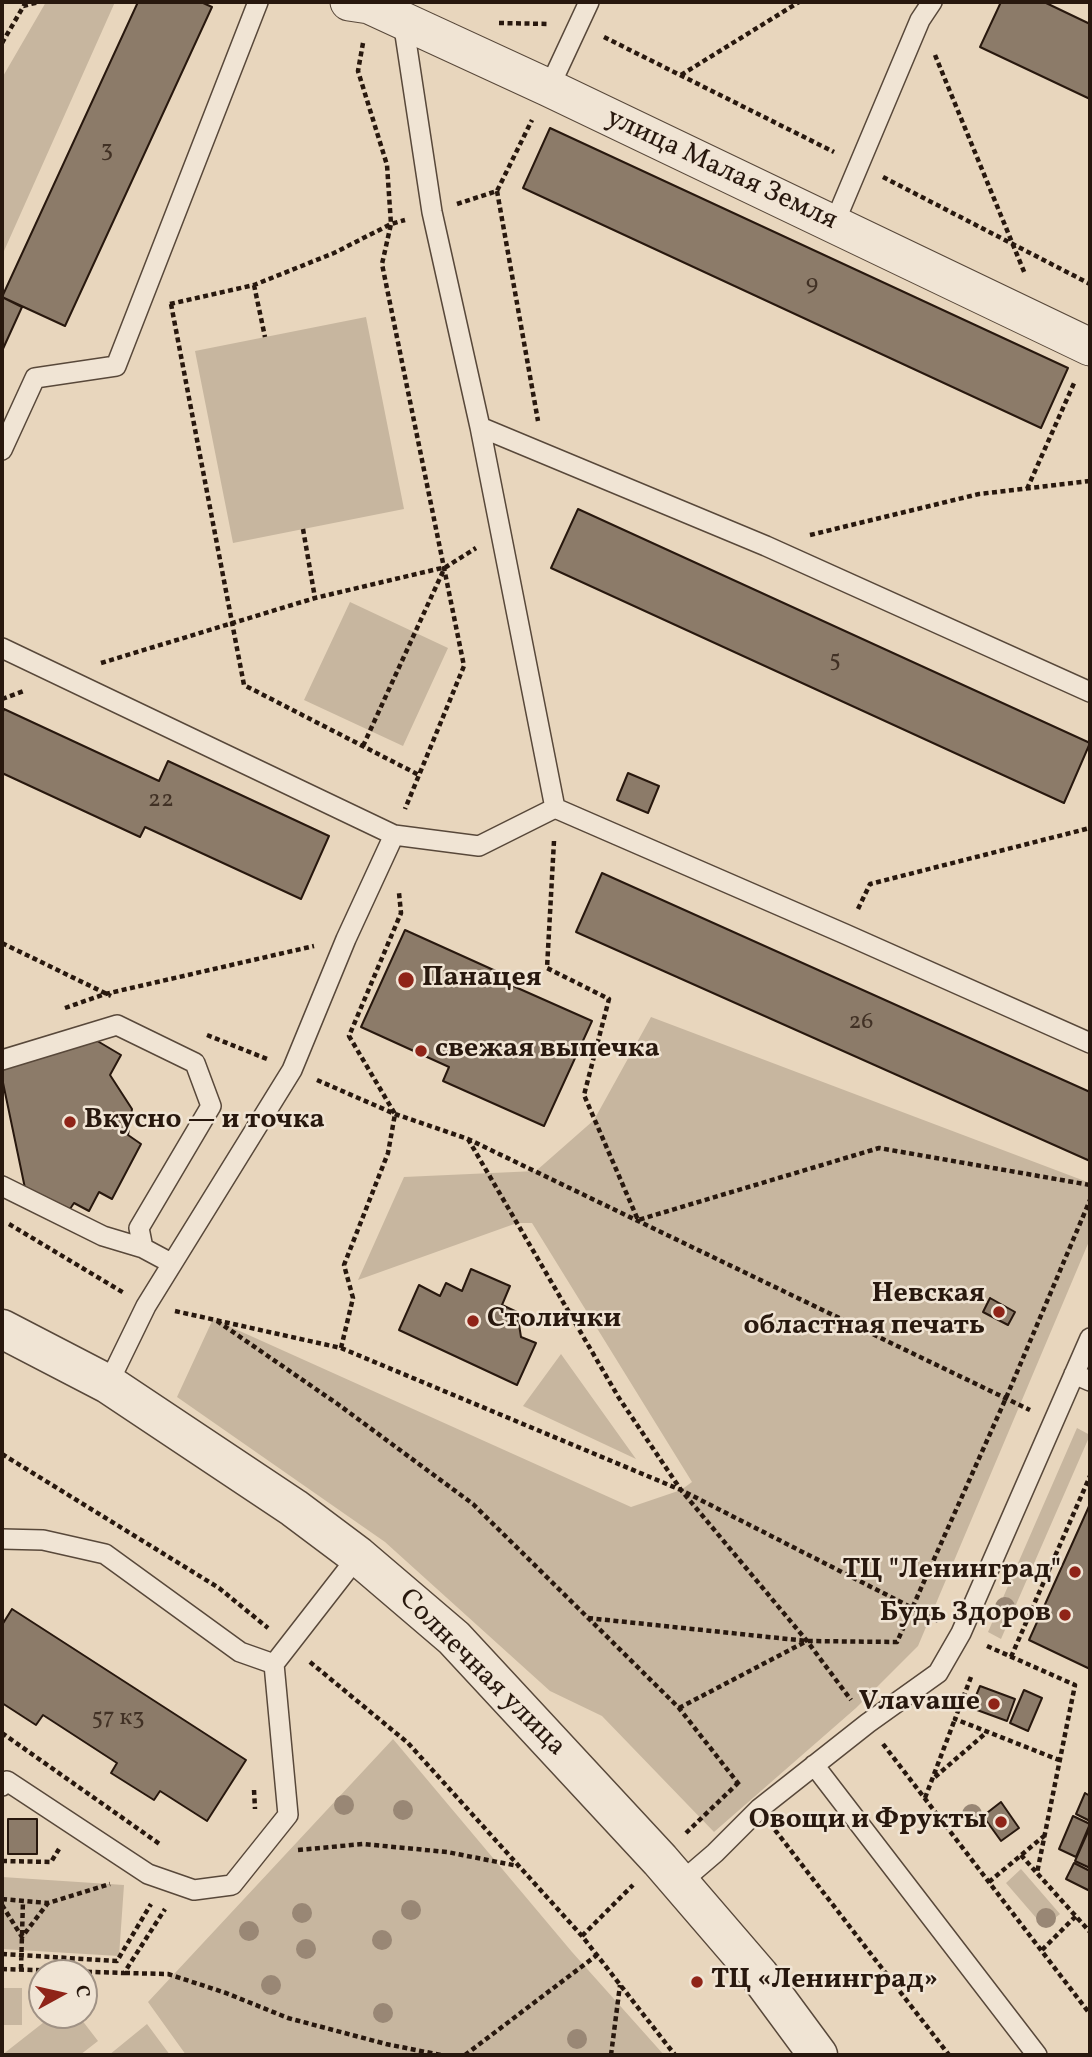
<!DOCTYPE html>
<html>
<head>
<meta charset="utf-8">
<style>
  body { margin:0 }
  #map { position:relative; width:1092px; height:2057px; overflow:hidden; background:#e8d6bd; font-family:Vollkorn,serif }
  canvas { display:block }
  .frame { position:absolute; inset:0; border:4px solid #28180e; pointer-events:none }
  .north { position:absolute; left:28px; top:1959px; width:70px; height:70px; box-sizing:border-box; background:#f0e4d4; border:2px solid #a09285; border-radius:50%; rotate:82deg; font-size:19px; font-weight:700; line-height:28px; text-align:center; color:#28180e }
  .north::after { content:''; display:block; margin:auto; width:24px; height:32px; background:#8f2418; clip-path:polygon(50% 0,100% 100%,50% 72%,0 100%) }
</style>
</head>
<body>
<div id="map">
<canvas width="1092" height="2057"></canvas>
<div class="frame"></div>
<div class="north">С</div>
</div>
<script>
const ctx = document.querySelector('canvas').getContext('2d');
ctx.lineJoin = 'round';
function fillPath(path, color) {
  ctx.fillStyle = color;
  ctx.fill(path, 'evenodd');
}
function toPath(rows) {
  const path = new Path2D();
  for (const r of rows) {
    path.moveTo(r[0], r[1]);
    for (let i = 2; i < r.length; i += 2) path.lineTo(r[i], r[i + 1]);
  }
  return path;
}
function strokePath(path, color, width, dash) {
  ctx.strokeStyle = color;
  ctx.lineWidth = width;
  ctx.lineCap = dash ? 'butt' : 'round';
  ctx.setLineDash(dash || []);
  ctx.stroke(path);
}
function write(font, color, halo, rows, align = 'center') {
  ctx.font = font + ' Vollkorn,serif';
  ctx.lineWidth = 5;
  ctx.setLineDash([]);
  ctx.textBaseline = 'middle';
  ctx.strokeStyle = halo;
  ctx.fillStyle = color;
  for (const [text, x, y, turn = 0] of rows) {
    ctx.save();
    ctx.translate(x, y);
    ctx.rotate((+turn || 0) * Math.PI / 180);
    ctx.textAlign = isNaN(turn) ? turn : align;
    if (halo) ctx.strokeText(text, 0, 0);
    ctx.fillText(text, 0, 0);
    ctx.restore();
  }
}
fillPath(toPath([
  [46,2,115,2,4,251,2,250,2,78],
  [366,317,404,509,233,543,195,351],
  [350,602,448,648,403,746,304,700],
  [651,1017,1090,1183,1090,1239,918,1646,856,1708,714,1832,602,1716,550,1691,385,1542,177,1397,213,1319,631,1507,681,1490,692,1482,532,1223,517,1223,358,1280,404,1177,536,1171,594,1120],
  [561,1354,636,1459,523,1406],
  [1077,1428,1090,1435,1001,1639,988,1632],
  [393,1739,572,1952,664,2055,186,2055,148,2002],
  [1021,1869,1060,1914,1044,1927,1006,1883],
  [2,1877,124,1885,119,1956,2,1949],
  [2,1988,22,1988,22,2025,2,2025],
  [53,2015,78,2015,98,2041,80,2055,2,2055],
  [147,2024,170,2055,109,2055]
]), '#c7b69f');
const building = toPath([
  [138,2,201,2,212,7,65,326,2,297,138,2],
  [1001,2,1044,2,1090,24,1090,99,980,47,1001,2],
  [550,128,1068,368,1041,428,523,188,550,128],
  [2,297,22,307,2,351,2,297],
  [578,509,1090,743,1064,803,551,568,578,509],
  [4,709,159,781,168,761,329,836,301,899,145,827,140,837,2,773,2,715,4,709],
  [628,773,659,786,648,813,617,800,628,773],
  [602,873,1090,1092,1090,1161,576,932,602,873],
  [405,930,498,972,495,978,592,1021,544,1126,443,1081,449,1067,361,1027,405,930],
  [94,1039,121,1055,110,1075,132,1109,128,1135,141,1144,112,1199,99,1192,89,1211,74,1203,66,1215,26,1193,2,1078,2,1067,94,1039],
  [471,1269,510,1286,502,1305,517,1312,521,1337,536,1343,517,1385,399,1330,419,1285,440,1296,446,1283,462,1291,471,1269],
  [990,1298,1015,1312,1008,1325,983,1312,990,1298],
  [1090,1504,1090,1669,1029,1640,1090,1504],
  [12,1609,246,1760,207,1821,160,1791,154,1800,111,1773,117,1763,43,1715,36,1725,2,1703,2,1625,12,1609],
  [980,1686,1015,1699,1007,1721,977,1710,973,1703,980,1686],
  [1024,1690,1042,1698,1028,1731,1010,1723,1024,1690],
  [1085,1793,1090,1796,1090,1821,1076,1814,1085,1793],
  [1001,1802,1019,1828,1001,1841,983,1816,1001,1802],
  [1073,1816,1090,1824,1076,1857,1059,1849,1073,1816],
  [8,1819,37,1819,37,1854,8,1854,8,1819],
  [1090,1827,1090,1868,1075,1861,1090,1827],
  [1074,1863,1090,1871,1090,1891,1066,1879,1074,1863]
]);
fillPath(building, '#8c7b69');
strokePath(building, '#28180e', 2);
const service = toPath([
  [403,21,432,212,480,427,555,808],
  [549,88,589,2],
  [834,224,920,20,932,2],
  [480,427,766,546,1090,692],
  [2,450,35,378,116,366,258,2],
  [2,648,394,835],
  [2,1060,117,1025,195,1063,211,1106,139,1228,143,1248,171,1263],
  [2,1186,103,1236,143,1248],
  [1074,1374,1090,1381],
  [108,1384,146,1306,292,1070,346,939,394,835,479,846,555,808,845,934,1090,1043],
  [2,1539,43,1540,105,1554,240,1652,274,1664],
  [814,1765,1037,2055],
  [2,1786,7,1781,148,1874,194,1890,232,1885,288,1815,274,1664,358,1556],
  [680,1883,715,1853,759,1809,868,1723,938,1673,961,1633,1090,1338]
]);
const minor = toPath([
  [349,2,369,5,549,88,1090,347]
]);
const tertiary = toPath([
  [2,1329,108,1384,294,1508,358,1556,454,1638,660,1860,759,1975,818,2055]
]);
strokePath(service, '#58483a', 22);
strokePath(minor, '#58483a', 39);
strokePath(tertiary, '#58483a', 41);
strokePath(toPath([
  [23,6,39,2],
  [499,23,550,24],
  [604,37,834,152],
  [2,43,26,2],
  [363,43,358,71,387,165,391,224,382,264,464,666,405,809],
  [935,55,1025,274],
  [681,75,799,2],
  [883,177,1090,284],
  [497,191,538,421],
  [457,204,497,191,532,120],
  [254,285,265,337],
  [170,304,254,285,334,253,391,224,405,220],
  [171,304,244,685,419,775],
  [1027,489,1075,381],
  [303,529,315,598],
  [810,535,979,494,1090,481],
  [101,663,315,598,446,567,476,548],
  [2,699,24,691],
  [363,746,445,567],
  [554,841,547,968,609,999,584,1095,638,1220,879,1148,1090,1185],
  [858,909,870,884,1090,828],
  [2,943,111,996],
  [65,1008,105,994,314,946],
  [207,1035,267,1059],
  [317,1080,395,1114,468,1139,1030,1410],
  [468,1139,619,1398,681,1490,807,1641,851,1700],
  [9,1224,124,1293],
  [175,1311,341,1348,681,1490,938,1621],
  [217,1321,339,1405,473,1504,679,1708,741,1787],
  [341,1348,353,1298,344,1265,388,1153,395,1114,349,1036,401,913,399,893],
  [2,1454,219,1588,268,1628],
  [588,1618,807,1641,897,1642,1006,1398,1090,1200],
  [987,1646,1075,1685,1037,1873,1090,1932],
  [1011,1657,1090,1476],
  [310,1662,408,1743,582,1936,675,2055],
  [971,1677,955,1719,1059,1760],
  [679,1708,805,1642],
  [2,1733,161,1845],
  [883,1744,1090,2014],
  [935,1777,987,1732],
  [254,1790,255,1809],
  [925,1798,955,1719],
  [775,1830,949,2055],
  [686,1833,738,1783],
  [298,1850,363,1844,447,1852,518,1866],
  [1021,1855,1036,1872],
  [2,1861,51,1862,59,1849],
  [989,1882,1044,1836],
  [2,1899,48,1903,110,1884],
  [2,1905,22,1937,48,1903],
  [582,1936,633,1885],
  [1042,1950,1076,1916],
  [2,1954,117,1961,151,1904],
  [2,1969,124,1973,165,1909],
  [21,1969,23,1901],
  [125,1973,168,1974,226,1993,288,2018,386,2044,441,2055],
  [465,2055,597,1955],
  [611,2055,620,1985]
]), '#28180e', 4.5, [5, 3.5]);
strokePath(service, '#f0e4d4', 19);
strokePath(minor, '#f0e4d4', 37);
strokePath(tertiary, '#f0e4d4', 38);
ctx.fillStyle = '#998775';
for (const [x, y] of [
  [1005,1607],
  [344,1805],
  [403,1810],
  [972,1814],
  [411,1910],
  [302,1913],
  [1046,1918],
  [249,1931],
  [382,1940],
  [306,1949],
  [271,1985],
  [383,2013],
  [577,2039]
]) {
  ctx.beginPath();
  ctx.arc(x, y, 10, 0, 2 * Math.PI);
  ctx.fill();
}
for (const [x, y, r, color] of [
  [406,980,9,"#8f2418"],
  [421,1051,7,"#8f2418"],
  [70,1122,7,"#8f2418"],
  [999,1312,7,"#8f2418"],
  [473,1321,7,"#8f2418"],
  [1075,1572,7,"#8f2418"],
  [1065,1615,7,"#8f2418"],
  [994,1704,7,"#8f2418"],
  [1001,1822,7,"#8f2418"],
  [697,1982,7,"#8f2418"]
]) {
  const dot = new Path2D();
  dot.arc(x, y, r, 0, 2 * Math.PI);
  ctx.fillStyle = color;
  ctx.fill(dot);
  strokePath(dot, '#f0e4d4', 2.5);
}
write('24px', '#413125', null, [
  ["3",107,152],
  ["9",812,286],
  ["5",835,662],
  ["22",161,802],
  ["26",861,1024],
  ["57 к3",118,1720]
]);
write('28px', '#28180e', '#f0e4d4', [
  ["улица Малая Земля",721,171,25],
  ["Солнечная улица",481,1674,45]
]);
write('bold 28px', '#28180e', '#f0e4d4', [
  ["Панацея",422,980],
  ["свежая выпечка",435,1051],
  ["Вкусно — и точка",84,1122],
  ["Невская",985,1296,"right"],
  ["областная печать",985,1328,"right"],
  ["Столички",487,1321],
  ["ТЦ \"Ленинград\"",1061,1572,"right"],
  ["Будь Здоров",1051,1615,"right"],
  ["Vлаvаше",980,1704,"right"],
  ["Овощи и Фрукты",987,1822,"right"],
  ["ТЦ «Ленинград»",711,1982]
], 'left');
</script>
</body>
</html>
